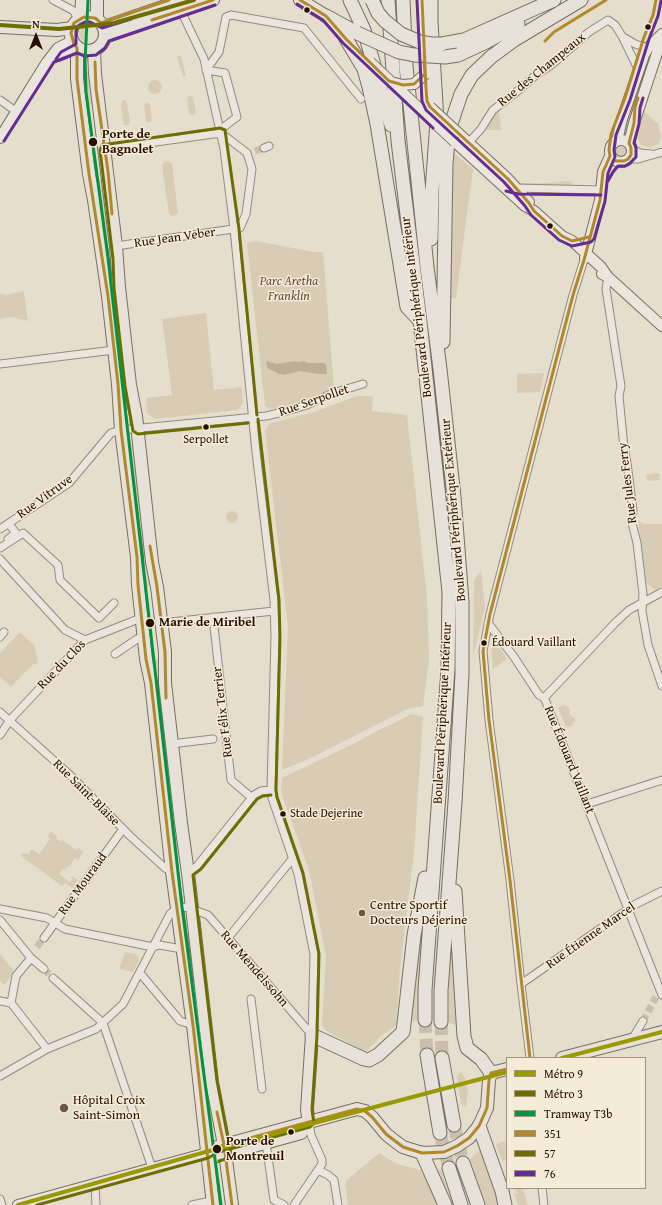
<!DOCTYPE html>
<html>
<head>
<meta charset="utf-8">
<style>
  body { margin:0 }
  #map { position:relative; width:662px; height:1205px; overflow:hidden; background:#e6decc; font-family:"Gentium Book Plus",serif }
  canvas { display:block }
  .legend { position:absolute; left:506px; top:1057px; width:140px; height:132px; box-sizing:border-box; background:#f5ecd7; border:1px solid #a39381; margin:0; padding:5px 7px; list-style:none; font-size:12px; color:#290e00 }
  .legend li { display:flex; align-items:center; gap:8px; height:20px }
  .legend b { width:20px; border:1px solid #a39381 }
  .north { position:absolute; left:16px; top:16px; width:40px; height:40px; -webkit-text-stroke:3px #f5ecd7; paint-order:stroke; rotate:0deg; font-size:11px; font-weight:700; line-height:16px; text-align:center; color:#290e00 }
  .north::after { content:''; display:block; margin:auto; width:14px; height:18px; background:#290e00; clip-path:polygon(50% 0,100% 100%,50% 72%,0 100%) }
</style>
</head>
<body>
<div id="map">
<canvas width="662" height="1205"></canvas>
<ul class="legend">
<li><b style="height:5px;background:#9a9a00"></b>Métro 9</li>
<li><b style="height:5px;background:#6e6e00"></b>Métro 3</li>
<li><b style="height:5px;background:#009641"></b>Tramway T3b</li>
<li><b style="height:5px;background:#b2882c"></b>351</li>
<li><b style="height:5px;background:#6e6e00"></b>57</li>
<li><b style="height:5px;background:#652d91"></b>76</li>
</ul>
<div class="north">N</div>
</div>
<script>
const ctx = document.querySelector('canvas').getContext('2d');
ctx.lineJoin = 'round';
function fillPath(path, color) {
  ctx.fillStyle = color;
  ctx.fill(path, 'evenodd');
}
function toPath(rows) {
  const path = new Path2D();
  for (const r of rows) {
    if (r.length === 3) {
      path.moveTo(r[0] + r[2], r[1]);
      path.arc(r[0], r[1], r[2], 0, 2 * Math.PI);
      continue;
    }
    path.moveTo(r[0], r[1]);
    for (let i = 2; i < r.length; i += 2) path.lineTo(r[i], r[i + 1]);
  }
  return path;
}
function strokePath(path, color, width, dash) {
  ctx.strokeStyle = color;
  ctx.lineWidth = width;
  ctx.lineCap = dash ? 'butt' : 'round';
  ctx.setLineDash(dash || []);
  ctx.stroke(path);
}
function write(font, color, halo, rows, align = 'center') {
  ctx.font = font + ' "Gentium Book Plus",serif';
  ctx.lineWidth = 3;
  ctx.setLineDash([]);
  ctx.textBaseline = 'middle';
  ctx.strokeStyle = halo;
  ctx.fillStyle = color;
  for (const [text, x, y, turn = 0] of rows) {
    ctx.save();
    ctx.translate(x, y);
    ctx.rotate((+turn || 0) * Math.PI / 180);
    ctx.textAlign = isNaN(turn) ? turn : align;
    if (halo) ctx.strokeText(text, 0, 0);
    ctx.fillText(text, 0, 0);
    ctx.restore();
  }
}
fillPath(toPath([
  [85,25,84,41,83,41,80,38,79,32,81,28],
  [178,55,181,56,186,76,183,76,177,57],
  [647,58,650,59,629,131,624,132,623,128],
  [80,72,91,72,96,104,83,106],
  [155,87,7],
  [189,95,193,97,196,113,194,115,190,115,189,113,187,99],
  [123,100,126,100,127,103,130,122,129,124,127,125,124,125,123,121,121,104],
  [146,102,150,104,152,120,150,122,147,122,146,121,144,106],
  [510,102,512,102,499,111,501,130,487,130,487,128,496,112],
  [644,111,659,125,661,139,658,144,650,148,641,145,637,138],
  [621,151,7],
  [454,153,473,169,456,298,450,298,452,194],
  [166,161,169,162,172,164,178,213,174,217,169,214,162,165],
  [105,179,112,255,106,256,93,181],
  [569,181,573,183,571,187,521,186,520,183,544,183],
  [257,241,313,252,323,252,334,388,320,396,297,406,271,409,265,406,247,243],
  [23,291,24,292,28,321,11,317,0,319,0,294,5,294,6,295],
  [206,313,214,390,242,387,243,403,238,410,155,419,147,413,146,398,172,395,162,319],
  [544,373,540,392,517,393,517,374],
  [357,396,373,396,372,411,407,415,427,597,429,660,423,706,407,709,313,757,282,770,288,627,265,431,270,423,311,413],
  [134,445,154,586,141,587,128,446],
  [659,473,660,480,647,481,646,475],
  [232,517,6],
  [638,519,640,522,644,524,662,524,662,586,656,590,646,583],
  [481,570,485,608,473,656,474,581],
  [20,632,34,645,38,662,35,665,33,664,11,687,0,677,0,653],
  [494,639,507,659,493,669,491,647,492,640],
  [162,659,181,854,175,855,149,660],
  [564,705,570,709,569,714,576,720,571,726,566,726,565,724,559,710,559,707],
  [412,714,423,717,414,853,400,968,396,1026,381,1036,366,1052,326,1031,322,1025,326,956,309,870,281,792,282,778,355,743,375,732],
  [51,831,57,836,56,838,61,842,62,840,76,850,78,848,84,852,78,860,75,857,70,866,68,866,65,870,63,869,59,874,70,882,72,879,71,878,72,876,78,880,72,888,65,883,62,886,21,856,21,854,29,854,32,849,39,854,50,839,47,837],
  [423,921,418,988,419,1020,410,1022,415,965],
  [185,934,191,934,216,1128,210,1129],
  [451,936,459,1026,449,1023,449,967],
  [125,952,136,954,139,960,133,972,119,969],
  [0,954,15,972,4,985,0,981],
  [461,1072,465,1078,468,1092,466,1107,461,1104,457,1076],
  [505,1141,507,1147,507,1160,502,1161,496,1144],
  [483,1147,501,1205,485,1205,470,1159],
  [379,1153,397,1164,421,1170,438,1205,348,1205,345,1185,346,1181],
  [441,1170,453,1205,449,1205,433,1171],
  [515,1188,524,1188,525,1189,523,1190,528,1205,518,1205,514,1194,519,1192,516,1192]
]), '#d9ccb4');
fillPath(toPath([
  [266,361,277,364,294,361,299,362,303,361,308,363,323,363,326,364,327,374,317,374,300,371,284,375,279,374,267,368]
]), '#bdae97');
strokePath(toPath([
  [255,151,264,148],
  [37,947,44,938],
  [44,969,53,978],
  [643,1021,656,997]
]), '#cabfad', 7, [7, 3.5]);
strokePath(toPath([
  [425,1020,427,1055],
  [441,1022,442,1058],
  [454,1125,463,1163],
  [440,1133,449,1168]
]), '#cabfad', 13, [13, 6]);
const street = toPath([
  [53,0,74,11,78,20],
  [181,11,204,59,224,149,234,229,256,452,274,600,275,637,271,790,272,798,298,874,314,954,312,1035],
  [623,37,635,44,648,48],
  [0,100,17,112],
  [221,129,237,117,225,73,206,70,219,52,226,17,231,15,304,28,361,99],
  [464,144,469,142,481,129,493,110,514,94,536,75,550,66,589,32,608,20,615,25,622,36,639,71],
  [264,148,269,146],
  [631,148,640,153,651,154],
  [105,149,221,133],
  [628,159,638,159,662,152],
  [515,188,601,190],
  [116,246,240,228,246,214,252,169,247,153,221,133],
  [608,277,606,289,621,386,619,396,624,448,627,463,633,510,632,523,637,543,643,594,642,611,648,645,662,686],
  [0,364,114,350],
  [0,529,69,483,111,433,121,430,266,416,287,411,307,405,333,393,363,384],
  [8,539,16,533,9,524],
  [0,548,23,533,58,565,60,580,99,618,114,603],
  [0,559,65,630,85,640],
  [213,617,231,780,252,798],
  [161,623,274,611],
  [488,623,514,657,539,695,544,698,546,702,662,995],
  [0,637,4,632],
  [115,654,137,639,144,636],
  [544,698,615,623,629,610,662,592],
  [0,712,69,774,129,835,165,868,172,872],
  [0,735,10,720,85,640,141,618],
  [171,744,213,739],
  [587,804,662,780],
  [188,873,197,866,254,795,261,791,271,790],
  [0,909,47,918,65,929,153,947,159,945,182,949],
  [0,920,31,958,44,969],
  [44,938,123,829],
  [228,938,293,858],
  [31,958,16,976,11,1003,47,1049],
  [140,973,176,1016,180,1021,193,1025],
  [53,978,103,1023,152,1168],
  [521,984,634,905,662,891],
  [251,999,262,1089],
  [0,1001,11,1003],
  [632,1039,643,1021],
  [530,1058,521,984,510,880,489,720,483,651,490,614,573,295,584,260],
  [0,1076,47,1049,96,1029,123,1004,170,914,177,908,186,907,208,915,312,1035],
  [266,1143,274,1200,284,1205],
  [318,1170,328,1175,334,1180,338,1205],
  [95,1184,96,1205],
  [542,1188,544,1205],
  [0,1199,2,1205],
  [192,1205,206,1202,213,1203],
  [294,1205,322,1164,322,1160,311,1135,309,1122]
]);
const secondary = toPath([
  [422,0,426,88,427,101,430,107],
  [328,19,351,44],
  [51,58,61,55,77,48],
  [457,132,508,179,529,202],
  [0,138,47,62,58,48,72,41],
  [621,151,11],
  [617,141,622,119,644,55,648,48,661,35],
  [455,142,525,206,534,211,562,236,572,241,579,247,601,267,608,277],
  [629,143,634,123,660,44,662,34],
  [585,258,600,200,603,172,610,156],
  [602,274,608,277,662,326],
  [18,1205,207,1153]
]);
const primary = toPath([
  [300,0,326,16],
  [88,34,17],
  [81,18,82,0],
  [97,19,97,0],
  [0,27,57,30,72,28],
  [104,27,183,0],
  [105,37,213,0],
  [77,48,77,79,89,174,94,200,108,296,118,384,121,430,137,557,138,585,146,659,151,683,172,872,193,1025,213,1205],
  [94,50,95,74,116,246,119,287,130,385,136,416,152,562,157,587,165,652,165,683,181,823,188,873,212,1082,224,1145,232,1205],
  [562,1058,662,1032],
  [309,1122,307,1110,312,1035],
  [207,1153,217,1147,357,1109,365,1111,372,1117,386,1134,396,1142,403,1147,422,1153,444,1152,457,1146,469,1138,479,1126,487,1108,489,1080,491,1073,507,1069],
  [218,1156,301,1133,309,1122]
]);
const highway = toPath([
  [350,0,364,30,391,125],
  [388,0,398,141,420,321,449,592,448,669,425,990,425,1020],
  [403,0,406,66,427,267,440,369,454,497,462,601,462,674,455,802,441,991,441,1022],
  [326,16,357,33],
  [346,39,364,69,369,87,377,124,407,307,420,321],
  [442,44,464,40,554,0],
  [458,55,486,42,518,24],
  [431,239,432,191,437,121,431,22,431,0],
  [443,342,446,164,449,130,461,94,472,75,491,57,514,40,581,0],
  [455,891,464,1036,467,1048,481,1059,491,1073],
  [312,1035,364,1059,369,1060,378,1055,403,1032,414,935,425,878],
  [427,1055,440,1133],
  [442,1058,454,1125],
  [479,1126,502,1191,505,1205],
  [422,1153,445,1205],
  [463,1163,478,1205],
  [449,1168,461,1205]
]);
strokePath(street, '#928a7e', 9);
strokePath(secondary, '#776e63', 12);
strokePath(primary, '#776e63', 14);
strokePath(highway, '#776e63', 15);
strokePath(street, '#eae6de', 7);
strokePath(secondary, '#eae6de', 10);
strokePath(primary, '#e7e2d9', 12);
strokePath(highway, '#e7e2d9', 13);
const secondaryBridge = toPath([
  [370,62,455,142],
  [391,82,403,85,414,84,425,74],
  [430,107,457,132]
]);
const highwayBridge = toPath([
  [372,0,378,13,385,21,401,34,420,42,431,44,442,44],
  [357,33,399,52,414,55,445,57,458,55]
]);
strokePath(secondaryBridge, '#776e63', 12, []);
strokePath(highwayBridge, '#776e63', 15, []);
strokePath(secondaryBridge, '#eae6de', 10);
strokePath(highwayBridge, '#e7e2d9', 13);
strokePath(toPath([
  [169,0,101,23,95,18,84,17,74,23,71,33,74,44,77,48,77,79,89,174,108,296,118,384,121,430,137,557,138,585,146,659,151,683,172,872,193,1025,213,1205],
  [300,0,326,16,346,39,389,81,403,85,414,84,425,74,424,61],
  [422,0,426,88,427,101,430,107,508,179,529,203,534,211,562,236,572,241,589,237],
  [152,20,213,0],
  [545,41,554,32,606,0],
  [95,62,96,89,108,171,112,214],
  [616,161,624,161,628,159,631,155,631,148,629,143,634,123,635,107,638,98],
  [150,546,157,587,165,652,166,698],
  [530,1058,510,880,489,720,483,651,490,614,573,295,584,260,600,200,603,172,610,156,609,150,611,134,625,98,644,37,653,15,656,0],
  [217,1112,224,1145,232,1205],
  [210,1151,217,1147,357,1109,365,1111,372,1117,386,1134,403,1147,422,1153,444,1152,457,1146,469,1138,479,1126,487,1108,489,1080,491,1073,507,1069]
]), '#b2882c', 3);
strokePath(toPath([
  [248,423,138,434,133,431,125,386,114,288,113,259,100,150,102,145,220,128,225,130,239,229,257,415],
  [219,1161,229,1158,231,1154,217,1081,193,875,201,869,257,799,263,796,271,795],
  [37,1205,208,1158,219,1152,310,1127,314,1123,312,1110,317,1035,319,954,303,873,277,797,276,790,280,637,279,600,258,419]
]), '#6e6e00', 3);
strokePath(toPath([
  [417,0,422,101,426,110,504,182,525,206,531,215,559,240,572,246,591,242,594,239,605,201,608,173,615,157,614,150,616,135,630,100,649,39,658,16,661,1],
  [297,4,323,20,343,43,433,128],
  [56,59,61,52,76,44,76,31,78,26,81,24,85,22,90,22,102,28,131,19],
  [4,141,54,62,77,53,85,56,96,55,105,48,109,41,215,5],
  [608,181,613,172,618,166,625,166,630,163,636,157,636,148,634,143,639,124,640,108,643,98],
  [506,191,518,194,601,195]
]), '#652d91', 3);
strokePath(toPath([
  [88,0,85,62,86,92,108,258,182,907,221,1205]
]), '#009641', 3);
strokePath(toPath([
  [562,1058,662,1032],
  [18,1205,216,1149,507,1072]
]), '#9a9a00', 4);
strokePath(toPath([
  [0,25,59,29,114,23,194,0]
]), '#6e6e00', 4);
for (const [x, y, r, color] of [
  [307,10,3.5,"#290e00"],
  [648,27,3.5,"#290e00"],
  [93,142,5,"#290e00"],
  [550,226,3.5,"#290e00"],
  [206,427,3.5,"#290e00"],
  [150,623,5,"#290e00"],
  [484,643,3.5,"#290e00"],
  [283,814,3.5,"#290e00"],
  [362,913,4,"#6b5747"],
  [64,1108,5,"#6b5747"],
  [291,1132,3.5,"#290e00"],
  [217,1149,5,"#290e00"]
]) {
  const dot = new Path2D();
  dot.arc(x, y, r, 0, 2 * Math.PI);
  ctx.fillStyle = color;
  ctx.fill(dot);
  strokePath(dot, '#f5ecd7', 1.5);
}
write('12px', '#290e00', '#f5ecd7', [
  ["Serpollet",206,440,"center"],
  ["Édouard Vaillant",492,643],
  ["Stade Dejerine",290,814]
], 'left');
write('13px', '#290e00', '#f5ecd7', [
  ["Rue des Champeaux",542,70,-39],
  ["Rue Jean Veber",175,238,-8],
  ["Boulevard Périphérique Intérieur",417,307,-97],
  ["Rue Serpollet",314,401,-19],
  ["Rue Jules Ferry",628,483,-97],
  ["Rue Vitruve",45,497,-36],
  ["Boulevard Périphérique Extérieur",454,510,-95],
  ["Rue du Clos",62,665,-46],
  ["Rue Félix Terrier",223,712,-97],
  ["Boulevard Périphérique Intérieur",443,713,-87],
  ["Rue Édouard Vaillant",569,760,68],
  ["Rue Saint-Blaise",86,793,45],
  ["Rue Mouraud",83,884,-54],
  ["Rue Étienne Marcel",591,936,-35],
  ["Rue Mendelssohn",254,969,49]
]);
write('bold 13px', '#290e00', '#f5ecd7', [
  ["Porte de",102,135],
  ["Bagnolet",102,150],
  ["Marie de Miribel",159,623],
  ["Porte de",226,1142],
  ["Montreuil",226,1157]
], 'left');
write('italic 13px', '#634b38', '#f5ecd7', [
  ["Parc Aretha",289,282],
  ["Franklin",289,297]
]);
write('13px', '#290e00', '#f5ecd7', [
  ["Centre Sportif",370,906],
  ["Docteurs Déjerine",370,921],
  ["Hôpital Croix",73,1101],
  ["Saint-Simon",73,1116]
], 'left');
</script>
</body>
</html>
